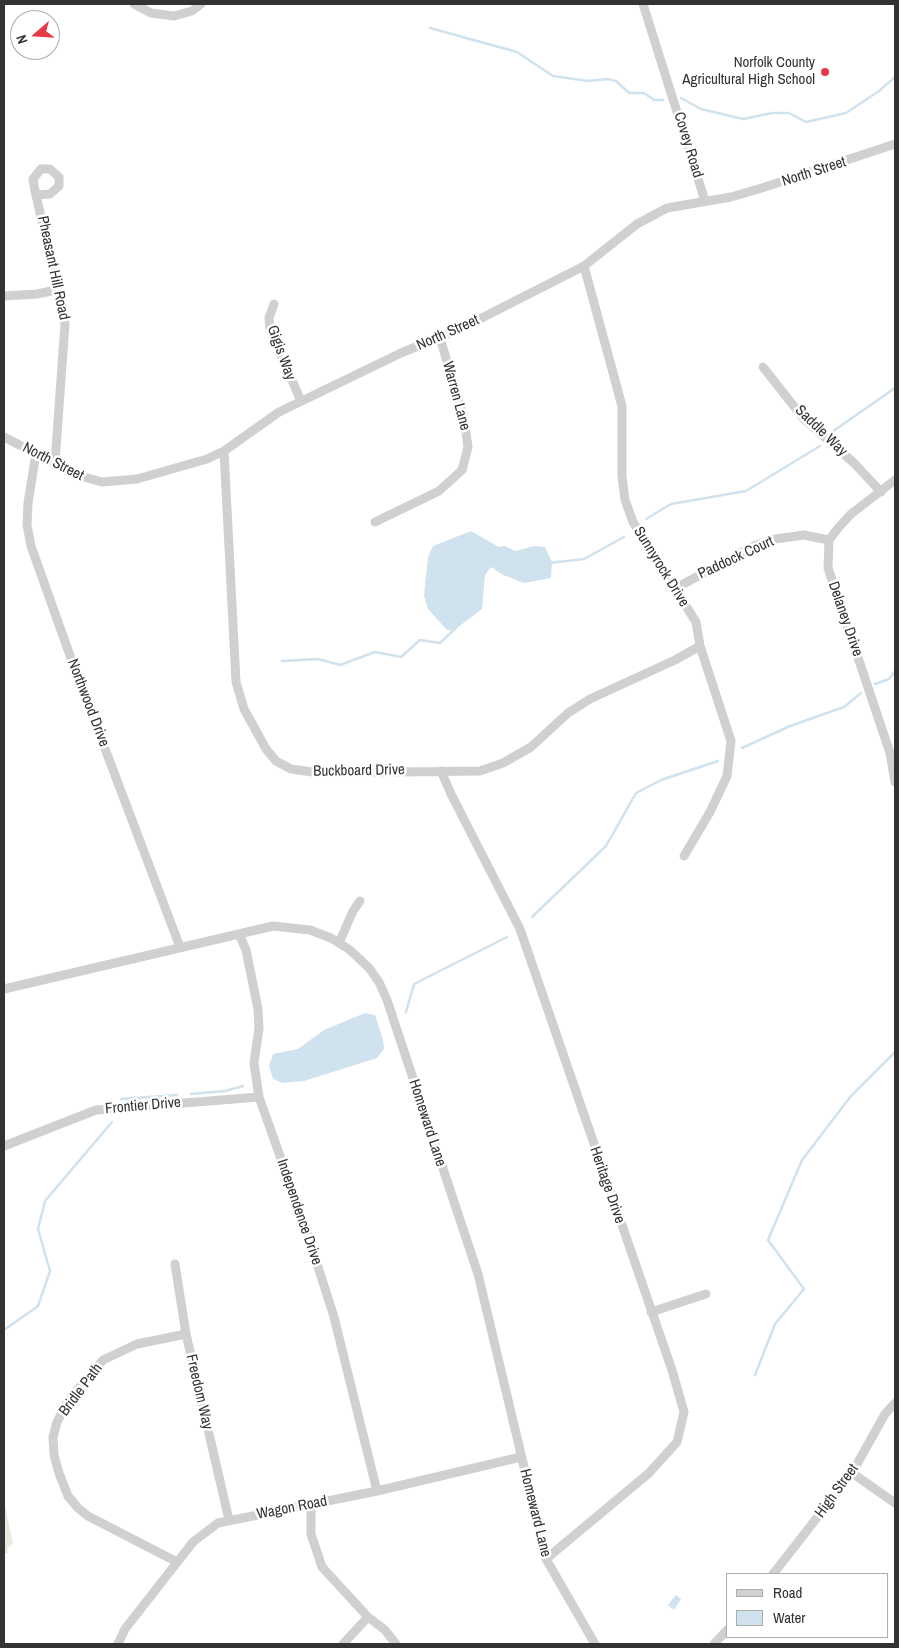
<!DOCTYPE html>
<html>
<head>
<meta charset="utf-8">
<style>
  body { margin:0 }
  #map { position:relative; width:899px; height:1648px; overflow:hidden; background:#fff; font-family:"Archivo Narrow",sans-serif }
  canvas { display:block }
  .frame { position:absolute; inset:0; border:5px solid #333; pointer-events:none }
  .legend { position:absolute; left:726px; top:1573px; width:162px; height:65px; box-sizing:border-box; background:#fff; border:1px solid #adadad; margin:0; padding:6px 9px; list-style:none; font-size:15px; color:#333 }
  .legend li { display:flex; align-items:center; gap:10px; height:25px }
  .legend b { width:25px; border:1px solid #adadad }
  .north { position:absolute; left:10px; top:10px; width:50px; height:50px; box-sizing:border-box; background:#fff; border:1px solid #adadad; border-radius:50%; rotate:251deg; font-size:14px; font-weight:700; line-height:20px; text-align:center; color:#333 }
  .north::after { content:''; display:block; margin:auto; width:18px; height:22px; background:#e63946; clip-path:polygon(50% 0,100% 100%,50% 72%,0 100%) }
</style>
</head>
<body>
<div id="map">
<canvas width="899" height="1648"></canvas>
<div class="frame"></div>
<ul class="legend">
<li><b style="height:6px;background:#d0d0d0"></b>Road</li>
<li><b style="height:14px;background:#cfe2ee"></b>Water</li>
</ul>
<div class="north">N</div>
</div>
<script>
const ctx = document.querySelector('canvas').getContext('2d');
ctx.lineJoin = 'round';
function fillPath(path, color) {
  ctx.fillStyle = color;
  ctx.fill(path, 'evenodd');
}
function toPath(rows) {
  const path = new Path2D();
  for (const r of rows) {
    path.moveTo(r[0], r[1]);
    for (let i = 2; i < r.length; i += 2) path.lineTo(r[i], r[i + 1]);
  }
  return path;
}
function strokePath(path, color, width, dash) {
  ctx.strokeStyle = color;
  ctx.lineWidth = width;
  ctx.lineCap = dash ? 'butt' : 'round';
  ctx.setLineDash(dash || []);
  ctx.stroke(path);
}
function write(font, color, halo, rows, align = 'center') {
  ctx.font = font + ' "Archivo Narrow",sans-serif';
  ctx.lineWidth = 5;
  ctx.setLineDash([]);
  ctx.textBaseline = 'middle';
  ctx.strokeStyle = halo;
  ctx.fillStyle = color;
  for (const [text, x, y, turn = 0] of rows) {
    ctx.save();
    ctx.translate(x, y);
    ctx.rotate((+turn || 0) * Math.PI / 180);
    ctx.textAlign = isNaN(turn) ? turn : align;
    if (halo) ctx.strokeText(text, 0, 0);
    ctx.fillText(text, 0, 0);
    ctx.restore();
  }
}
fillPath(toPath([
  [4,1501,13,1544,7,1548,8,1553,4,1554]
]), '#e6ecdf');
fillPath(toPath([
  [471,531,499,547,505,546,515,551,534,546,545,547,552,562,551,578,524,583,503,575,491,567,485,575,482,609,453,631,447,630,428,609,424,596,428,557,433,546],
  [365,1013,375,1015,383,1040,384,1049,377,1058,304,1081,283,1083,273,1079,269,1066,273,1054,298,1049,324,1030],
  [676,1595,681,1599,674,1610,668,1605]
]), '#cfe2ee');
strokePath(toPath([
  [430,28,517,52,553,76,588,81,607,79,616,81,629,93,644,93,654,100,663,100],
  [681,98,701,109,743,119,772,113,789,113,806,122,846,113,879,91,895,77],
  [832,432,895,388],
  [646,519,671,504,746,491,820,446],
  [549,563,584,559,624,537],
  [282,661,318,659,340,665,375,652,401,657,420,640,440,643,456,628],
  [875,684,889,679,895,671],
  [742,748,790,726,844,707,861,693],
  [532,917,606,846,636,793,661,780,718,761],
  [406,1012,414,984,507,937],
  [191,1094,225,1091,243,1086],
  [121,1099,177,1095],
  [4,1330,38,1306,50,1271,38,1229,45,1201,112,1122],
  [755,1375,775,1324,804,1289,768,1240,802,1160,851,1096,895,1052]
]), '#cfe2ee', 2.5);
strokePath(toPath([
  [134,4,151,13,174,16,192,11,201,4],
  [643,4,705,201],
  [41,169,50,169,59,177,59,186,50,194,36,195,35,191,33,179,41,169],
  [36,195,65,324,55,462],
  [584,266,622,406,622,476,625,500,633,522,696,622,700,646,731,741,727,776,710,812,684,856],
  [4,296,37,294,56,290],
  [274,304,269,318,270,330,301,401],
  [763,367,804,419,854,463,881,492],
  [4,437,77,475,102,482,137,479,207,459,224,451,279,412,401,353,460,329,584,266,637,224,667,208,731,197,762,188,895,144],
  [224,451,236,682,244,709,266,749,276,761,291,769,320,773,480,771,503,763,531,747,568,713,590,699,675,660,700,646],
  [36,453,28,503,27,525,31,546,73,664,180,947],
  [895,480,851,514,839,527,829,540,828,568,890,753,895,782],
  [375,522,439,491,462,470,468,447,464,419,440,338],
  [674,589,756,545,775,539,804,535,829,540],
  [441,771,451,794,520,929,672,1370,684,1412,677,1442,649,1473,546,1559],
  [239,934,246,950,258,1009,259,1028,254,1063,259,1097,306,1229,334,1317,377,1491],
  [339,943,353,911,360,901],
  [4,989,273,926,310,930,331,938,350,950,369,968,379,982,387,1000,478,1274,546,1559,595,1644],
  [4,1146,96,1110,259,1097],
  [175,1264,186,1334,229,1520],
  [651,1312,706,1294],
  [852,1473,895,1503],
  [311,1505,311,1534,322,1567,368,1617,385,1630,396,1644],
  [177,1562,88,1516,78,1508,68,1496,59,1473,54,1455,53,1437,57,1422,68,1401,103,1360,137,1344,186,1334],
  [773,1574,852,1473,885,1414,895,1403],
  [118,1644,125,1629,193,1542,218,1523,377,1491,521,1457],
  [343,1644,368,1617],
  [714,1644,728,1629]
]), '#d0d0d0', 9);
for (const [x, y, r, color] of [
  [825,72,5,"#e63946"]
]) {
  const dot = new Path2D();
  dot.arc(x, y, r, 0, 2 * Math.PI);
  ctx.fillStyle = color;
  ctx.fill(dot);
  strokePath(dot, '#fff', 2);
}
write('15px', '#333', '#fff', [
  ["Norfolk County",815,63],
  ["Agricultural High School",815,80]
], 'right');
write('15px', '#333', '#fff', [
  ["Covey Road",688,145,73],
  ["North Street",814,172,-18],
  ["Pheasant Hill Road",53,268,78],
  ["North Street",448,333,-24],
  ["Gigis Way",281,353,70],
  ["Warren Lane",456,396,75],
  ["Saddle Way",821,431,44],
  ["North Street",53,462,27],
  ["Paddock Court",736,558,-25],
  ["Sunnyrock Drive",661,567,58],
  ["Delaney Drive",845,619,71],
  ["Northwood Drive",88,703,69],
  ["Buckboard Drive",359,771,-1],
  ["Frontier Drive",143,1106,-5],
  ["Homeward Lane",427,1123,72],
  ["Heritage Drive",607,1185,71],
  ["Independence Drive",299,1212,71],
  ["Bridle Path",81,1390,-53],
  ["Freedom Way",199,1392,77],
  ["High Street",837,1491,-54],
  ["Wagon Road",292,1508,-11],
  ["Homeward Lane",535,1513,76]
]);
</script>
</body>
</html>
